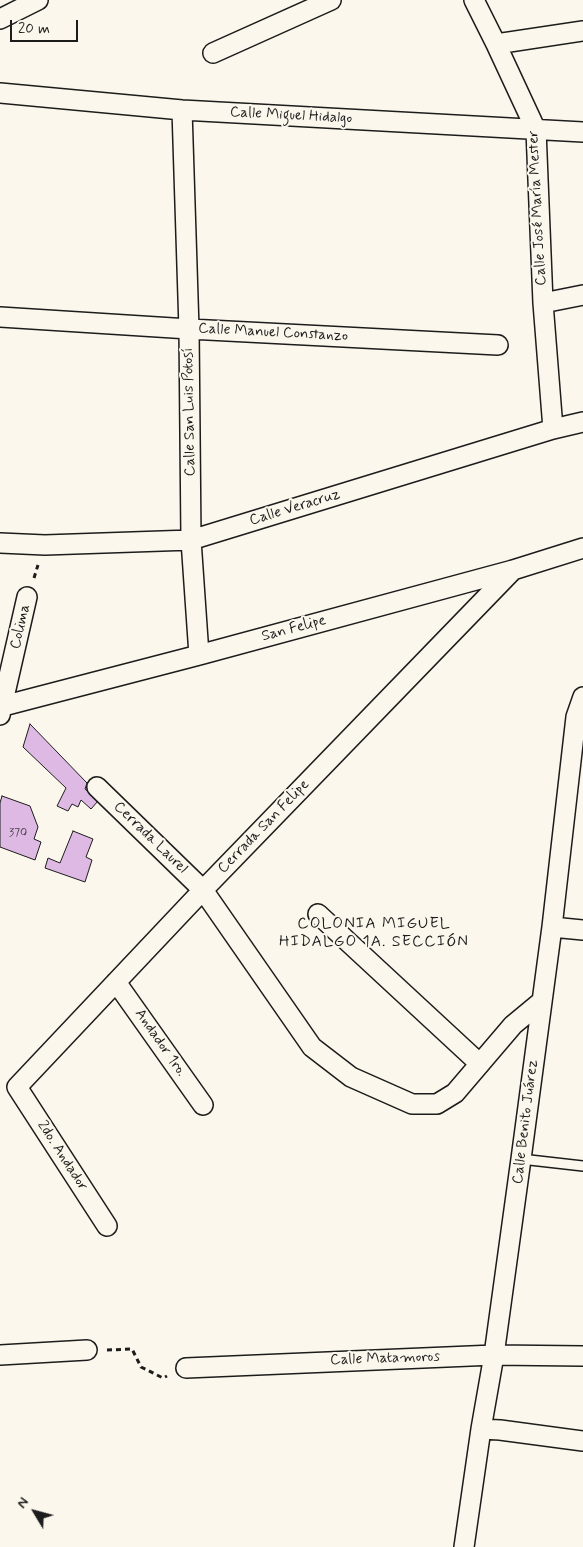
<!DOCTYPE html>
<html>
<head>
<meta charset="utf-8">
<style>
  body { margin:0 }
  #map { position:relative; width:583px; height:1547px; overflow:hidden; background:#fbf7ec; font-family:Mynerve,sans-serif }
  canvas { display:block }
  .north { position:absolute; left:10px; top:1487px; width:50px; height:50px; -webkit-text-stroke:4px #fbf7ec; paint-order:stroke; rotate:307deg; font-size:14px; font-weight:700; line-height:20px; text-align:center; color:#1c1c1c }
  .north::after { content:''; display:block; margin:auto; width:18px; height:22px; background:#1c1c1c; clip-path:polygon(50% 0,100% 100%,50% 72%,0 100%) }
  .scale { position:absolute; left:10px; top:20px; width:68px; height:22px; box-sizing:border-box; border:2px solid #1c1c1c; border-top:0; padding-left:6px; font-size:15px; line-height:18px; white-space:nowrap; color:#1c1c1c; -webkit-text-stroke:4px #fbf7ec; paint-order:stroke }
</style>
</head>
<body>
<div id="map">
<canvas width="583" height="1547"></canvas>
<div class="north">N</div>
<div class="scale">20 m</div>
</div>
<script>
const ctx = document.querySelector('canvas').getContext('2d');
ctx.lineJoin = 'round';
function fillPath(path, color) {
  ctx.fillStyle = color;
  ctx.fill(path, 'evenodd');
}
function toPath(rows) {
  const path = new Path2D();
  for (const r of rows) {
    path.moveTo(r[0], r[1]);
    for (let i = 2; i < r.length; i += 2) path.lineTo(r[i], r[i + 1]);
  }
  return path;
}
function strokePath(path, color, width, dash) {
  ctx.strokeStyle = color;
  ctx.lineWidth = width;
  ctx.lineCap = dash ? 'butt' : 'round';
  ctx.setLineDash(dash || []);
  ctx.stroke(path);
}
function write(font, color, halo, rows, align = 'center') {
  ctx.font = font + ' Mynerve,sans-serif';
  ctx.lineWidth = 4;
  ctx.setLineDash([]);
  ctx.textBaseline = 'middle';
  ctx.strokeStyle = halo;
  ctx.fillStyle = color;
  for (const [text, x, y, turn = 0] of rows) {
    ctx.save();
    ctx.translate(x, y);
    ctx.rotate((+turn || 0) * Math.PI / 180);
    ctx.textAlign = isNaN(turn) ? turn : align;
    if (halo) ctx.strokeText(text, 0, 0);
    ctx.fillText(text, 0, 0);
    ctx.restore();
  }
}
const building = toPath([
  [30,724,87,783,85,789,98,801,91,809,81,800,78,807,72,804,68,811,57,806,66,788,23,747,30,724],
  [2,796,30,806,38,827,34,839,41,842,35,860,0,847,0,803,2,796],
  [73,831,93,839,86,857,92,860,85,882,45,868,48,858,60,863,73,831]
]);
fillPath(building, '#ddb9e4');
strokePath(building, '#1c1c1c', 1);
const service = toPath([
  [521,1159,583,1166]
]);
const minor = toPath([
  [474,0,496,44,536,130,543,303,553,429],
  [0,19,38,0],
  [496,44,583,31],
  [213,53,331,0],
  [0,93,182,110,583,132],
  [182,110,189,329,191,540,199,655],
  [543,303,583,295],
  [0,317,189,329,498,345],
  [0,543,45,545,191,540,553,429,583,422],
  [3,706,199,655,513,570,583,548],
  [0,715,27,597],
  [97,787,203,890,312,1047,351,1077,412,1104,437,1104,455,1093,513,1025,542,1001],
  [318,914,480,1064],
  [552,927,583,930],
  [116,982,203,1105],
  [107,1226,17,1087,203,890,513,570],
  [0,1355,87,1350],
  [186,1368,494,1355,583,1356],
  [481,1429,500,1430,583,1441],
  [464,1547,481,1429,494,1355,521,1159,552,927,576,717,583,697]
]);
strokePath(service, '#1c1c1c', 12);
strokePath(minor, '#1c1c1c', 22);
strokePath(toPath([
  [34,578,38,565],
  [107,1350,132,1349,141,1367,163,1378,167,1376]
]), '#1c1c1c', 3, [5, 4]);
strokePath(service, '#fbf7ec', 9);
strokePath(minor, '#fbf7ec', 19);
write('12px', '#4c434e', null, [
  ["370",18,833]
]);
write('15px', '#1c1c1c', '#fbf7ec', [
  ["Calle Miguel Hidalgo",291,116,3],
  ["Calle José María Mester",538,208,-93],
  ["Calle Manuel Constanzo",273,333,3],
  ["Calle San Luis Potosí",190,412,-91],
  ["Calle Veracruz",295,508,-17],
  ["Colima",21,627,-77],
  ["San Felipe",294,629,-15],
  ["Cerrada San Felipe",264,827,-46],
  ["Cerrada Laurel",150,838,44],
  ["Andador 1ro.",160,1043,55],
  ["Calle Benito Juárez",526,1122,-83],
  ["2do. Andador",62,1156,57],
  ["Calle Matamoros",385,1359,-2]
]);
ctx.letterSpacing = '1px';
write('16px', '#1c1c1c', '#fbf7ec', [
  ["COLONIA MIGUEL",374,925],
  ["HIDALGO 1A. SECCIÓN",374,943]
]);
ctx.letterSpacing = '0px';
</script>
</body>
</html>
